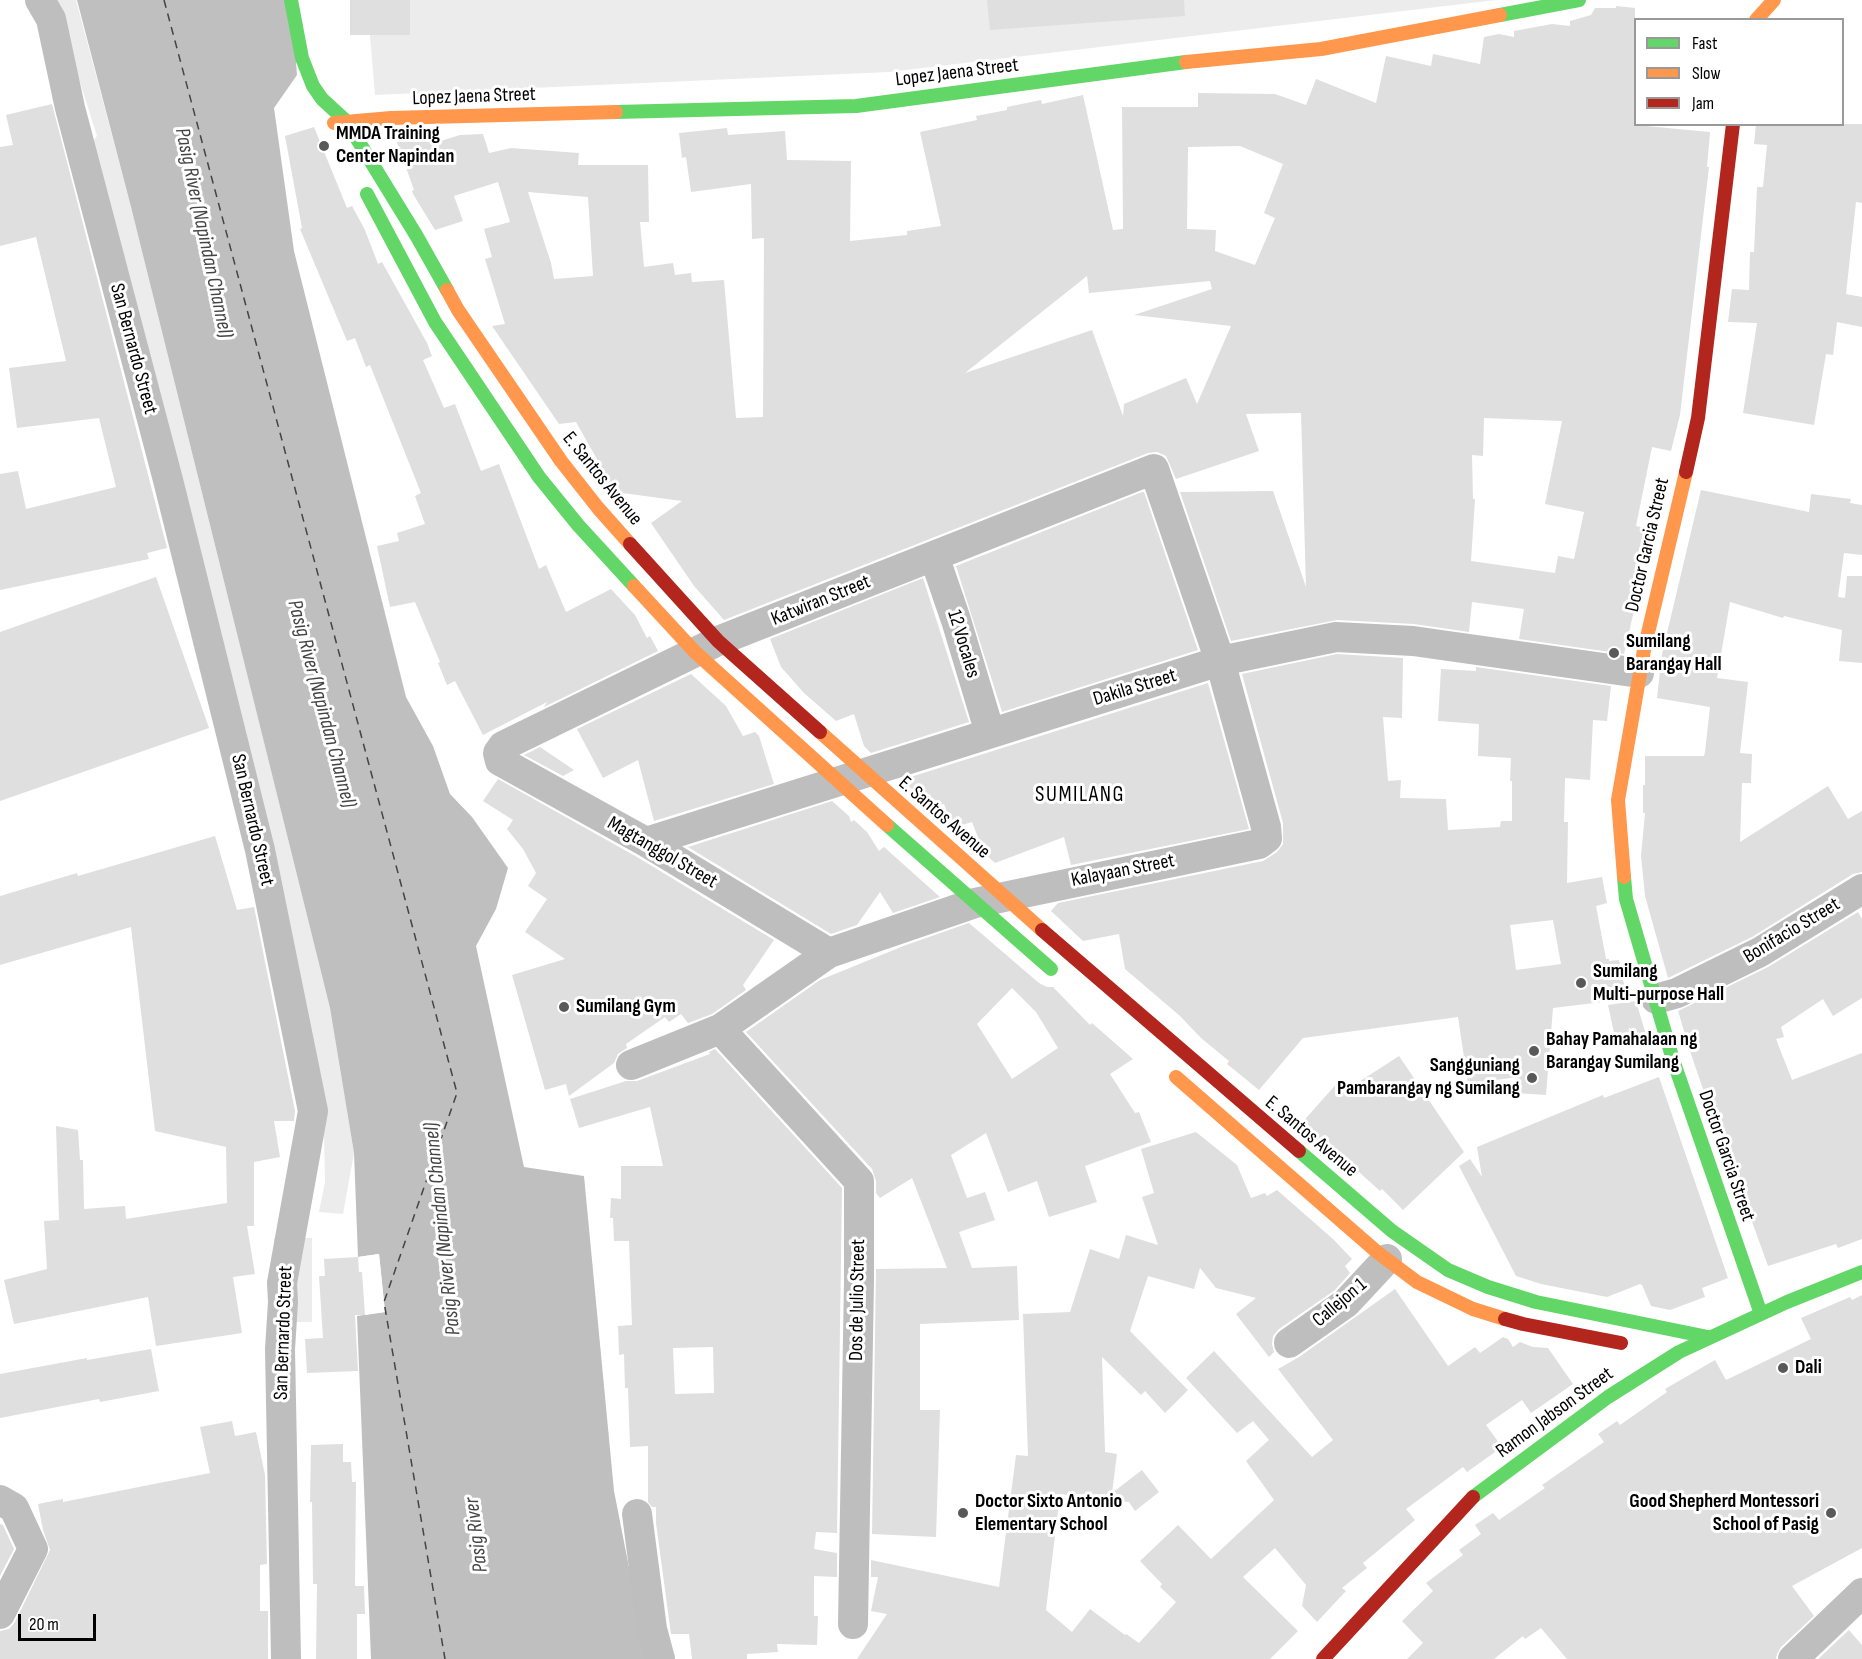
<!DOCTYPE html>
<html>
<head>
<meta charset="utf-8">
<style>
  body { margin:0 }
  #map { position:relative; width:1862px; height:1659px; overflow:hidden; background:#fff; font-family:"Sofia Sans Condensed",sans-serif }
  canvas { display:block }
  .legend { position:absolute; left:1634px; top:18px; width:210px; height:108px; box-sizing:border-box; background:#fff; border:2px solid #999; margin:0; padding:8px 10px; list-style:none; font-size:18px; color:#000 }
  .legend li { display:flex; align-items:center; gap:12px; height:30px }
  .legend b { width:30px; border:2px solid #999 }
  .scale { position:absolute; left:18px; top:1614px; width:78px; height:27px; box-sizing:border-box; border:3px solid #000; border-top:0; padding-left:8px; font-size:18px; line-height:21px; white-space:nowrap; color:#000; -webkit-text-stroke:4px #fff; paint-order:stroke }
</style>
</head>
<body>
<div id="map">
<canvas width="1862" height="1659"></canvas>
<ul class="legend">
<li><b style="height:8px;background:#63d668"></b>Fast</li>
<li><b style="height:8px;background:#ff974d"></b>Slow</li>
<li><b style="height:8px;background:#b3261e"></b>Jam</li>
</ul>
<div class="scale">20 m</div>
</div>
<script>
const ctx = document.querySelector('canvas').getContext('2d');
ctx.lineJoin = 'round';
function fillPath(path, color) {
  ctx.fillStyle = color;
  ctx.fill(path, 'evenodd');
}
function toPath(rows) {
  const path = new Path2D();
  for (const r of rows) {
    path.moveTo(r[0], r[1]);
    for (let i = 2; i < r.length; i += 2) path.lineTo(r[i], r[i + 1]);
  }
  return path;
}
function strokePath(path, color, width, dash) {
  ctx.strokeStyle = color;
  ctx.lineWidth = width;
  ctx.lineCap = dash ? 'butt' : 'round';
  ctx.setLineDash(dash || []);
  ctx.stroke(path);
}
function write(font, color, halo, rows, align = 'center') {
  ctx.font = font + ' "Sofia Sans Condensed",sans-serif';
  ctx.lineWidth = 6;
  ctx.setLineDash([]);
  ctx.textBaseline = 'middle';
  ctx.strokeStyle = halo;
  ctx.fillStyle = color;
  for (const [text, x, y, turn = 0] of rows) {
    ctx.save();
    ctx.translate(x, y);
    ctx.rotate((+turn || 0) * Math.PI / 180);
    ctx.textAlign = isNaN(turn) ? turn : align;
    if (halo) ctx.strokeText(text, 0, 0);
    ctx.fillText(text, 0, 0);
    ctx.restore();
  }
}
fillPath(toPath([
  [49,0,76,0,131,207,330,1008,354,1153,343,1214,319,1212,325,1182,324,1135,301,983,93,141,97,136,59,16],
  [367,0,1496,0,889,72,375,95],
  [274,1238,312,1238,312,1322,274,1322]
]), '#ececec');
fillPath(toPath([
  [77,0,291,0,297,75,274,108,294,251,406,697,433,746,450,794,472,817,508,868,496,909,476,946,524,1167,584,1176,614,1491,647,1659,371,1659,357,1316,385,1312,379,1254,358,1257,354,1153,330,1008,131,207]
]), '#bfbfbf');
fillPath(toPath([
  [379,1254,385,1312,365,1315,364,1312,382,1310,377,1257,358,1260,358,1257]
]), '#fff');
strokePath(toPath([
  [164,0,457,1093,384,1302,445,1659]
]), '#444', 1.5, [8, 6]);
fillPath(toPath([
  [350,0,410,0,410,35,350,35],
  [987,0,1184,0,1185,16,990,30],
  [1616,6,1635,8,1635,125,1710,132,1707,167,1709,167,1680,415,1671,451,1652,447,1636,526,1649,529,1638,580,1641,580,1624,654,1519,639,1524,609,1472,602,1469,632,1414,624,1337,620,1231,641,1180,492,1273,491,1306,587,1301,413,1246,414,1259,451,1176,479,1166,456,1157,452,1148,453,724,620,694,586,651,523,682,501,615,492,602,480,607,477,576,422,559,424,492,326,505,324,485,259,492,257,484,229,510,222,498,182,454,196,463,221,435,230,413,194,412,191,414,190,397,142,414,136,431,136,434,143,460,135,483,134,489,153,511,148,579,153,578,165,648,165,649,222,640,222,644,267,673,263,675,275,691,273,692,282,724,280,736,418,763,417,764,238,752,239,751,184,691,192,686,157,682,158,679,133,727,128,728,135,785,131,787,160,851,161,850,241,907,235,907,231,941,226,920,132,977,120,976,116,1007,110,1007,107,1041,100,1042,104,1083,95,1113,230,1123,229,1122,107,1198,107,1198,93,1275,94,1306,105,1316,79,1376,103,1386,56,1431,66,1433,54,1480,64,1484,37,1499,34,1514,37,1514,31,1552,24,1570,26,1570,21,1591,15,1595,8,1616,8],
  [1240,146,1283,164,1264,213,1275,218,1255,265,1215,251,1216,230,1187,229,1188,147],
  [528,192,588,197,593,276,554,279,551,263],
  [1087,276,1089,293,1210,281,1212,289,1134,315,1231,326,1197,404,1186,378,1124,404,1123,416,1092,330,965,373],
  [1484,418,1562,421,1545,504,1584,512,1574,559,1558,556,1555,573,1471,561,1475,499,1473,499,1472,455,1483,456],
  [52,104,167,548,147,553,149,559,0,590,0,474,18,471,26,509,116,487,99,418,17,428,9,368,66,361,36,237,0,246,0,147,13,145,6,115],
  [1756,124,1862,124,1862,203,1856,202,1846,294,1862,297,1862,327,1837,322,1833,355,1826,354,1814,425,1743,413,1757,323,1728,322,1732,289,1749,290,1750,252,1754,252,1757,187,1763,187,1767,145,1754,144],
  [314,127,347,208,352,206,365,230,378,264,382,262,427,343,432,356,423,360,444,408,455,404,481,471,499,464,539,569,546,565,566,612,611,589,635,615,647,638,650,636,658,651,544,707,547,702,483,735,455,681,447,685,438,663,440,662,415,602,390,607,377,546,399,541,397,533,425,524,415,496,421,493,370,365,366,367,355,338,347,341,300,229,302,228,285,136],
  [1701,490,1809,512,1811,494,1851,499,1850,503,1862,505,1862,555,1844,553,1838,597,1845,598,1847,576,1862,576,1862,663,1839,661,1842,630,1784,616,1783,618,1730,602,1717,678,1748,682,1740,753,1752,754,1751,783,1742,783,1740,842,1828,786,1848,819,1862,811,1862,872,1853,874,1752,937,1668,978,1645,896,1641,856,1645,813,1643,813,1643,785,1645,785,1645,756,1704,756,1705,752,1710,707,1657,698,1662,654],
  [1142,492,1144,492,1198,650,1002,712,956,566],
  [156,577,209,728,0,801,0,632],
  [923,578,969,722,871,753,864,746,854,714,836,721,804,693,781,667,770,639],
  [1337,654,1403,658,1402,718,1383,717,1388,781,1401,780,1400,798,1446,799,1448,830,1500,827,1501,821,1512,821,1512,781,1510,781,1511,758,1478,756,1479,724,1438,721,1441,669,1476,671,1476,667,1611,686,1607,721,1593,720,1590,780,1565,778,1564,822,1568,822,1567,883,1602,877,1607,903,1596,906,1606,959,1609,959,1609,961,1619,960,1627,999,1553,1008,1546,1095,1515,1093,1517,1077,1468,1084,1458,1017,1303,1038,1259,1090,1227,1064,1229,1061,1201,1038,1180,1016,1125,969,1119,934,1083,941,1051,911,1058,903,1263,861,1277,852,1283,844,1283,823,1242,674],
  [1553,920,1561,964,1516,970,1510,925],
  [691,674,726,706,743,736,755,732,759,736,774,784,654,821,638,760,603,778,577,729],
  [1208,683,1249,829,1071,865,1064,837,995,863,984,853,972,822,955,827,951,823,944,804,934,807,930,794,920,796,901,780],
  [540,747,574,770,563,776,524,755],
  [498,779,637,857,774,940,743,985,746,990,712,1014,688,1023,681,1014,669,1022,665,1017,626,1044,627,1048,618,1054,614,1063,569,1096,566,1084,545,1090,512,975,565,959,525,932,547,899,528,886,536,873,523,849,507,829,513,820,483,801],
  [832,801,849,816,851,822,854,820,867,832,879,851,884,847,940,897,893,913,880,892,857,925,831,934,688,847],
  [215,836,237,910,254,907,295,1111,294,1121,274,1121,280,1157,254,1162,254,1226,247,1226,255,1274,233,1277,242,1333,156,1346,148,1297,14,1324,4,1280,47,1269,44,1221,59,1220,56,1126,78,1130,80,1160,83,1160,84,1209,125,1206,126,1219,227,1203,226,1147,155,1131,131,927,0,965,0,896,77,873,78,876],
  [1858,912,1862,919,1862,998,1833,1016,1823,999,1781,1027,1784,1037,1776,1039,1792,1080,1862,1053,1862,1239,1838,1248,1836,1244,1768,1266,1746,1205,1743,1206,1691,1054,1678,1011,1768,967],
  [969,923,1039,983,1047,987,1053,987,1090,1025,1092,1023,1133,1059,1110,1074,1135,1113,1139,1112,1151,1142,1085,1166,1097,1202,1049,1217,1037,1181,1008,1192,986,1133,951,1155,967,1198,985,1192,995,1220,959,1232,972,1268,1017,1266,1019,1320,920,1324,920,1410,940,1410,936,1537,872,1534,876,1269,947,1268,912,1178,880,1198,876,1193,876,1181,872,1169,746,1032,820,980,906,945],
  [1012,988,1036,1012,1058,1048,1012,1079,977,1024],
  [1636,1001,1646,1035,1616,1042,1608,1005],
  [715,1049,842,1188,837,1533,816,1532,814,1549,837,1553,837,1577,814,1576,814,1616,818,1616,817,1645,777,1644,778,1652,747,1654,747,1659,692,1659,689,1634,671,1634,656,1523,656,1507,652,1507,648,1502,648,1446,630,1447,628,1388,625,1388,624,1354,619,1355,618,1326,632,1325,629,1241,614,1241,613,1218,610,1218,611,1198,621,1199,621,1166,663,1166,650,1107,579,1128,570,1099,626,1081,637,1081,710,1054,709,1052],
  [713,1347,714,1393,675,1394,673,1348],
  [1399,1056,1464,1152,1403,1210,1382,1189,1380,1191,1359,1172,1356,1176,1299,1126,1339,1081,1348,1089],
  [1659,1077,1728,1278,1702,1288,1705,1297,1670,1310,1651,1306,1642,1285,1640,1284,1607,1297,1541,1284,1516,1276,1459,1166,1470,1159,1482,1177,1477,1147,1603,1095,1604,1098],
  [1196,1132,1237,1165,1251,1198,1265,1193,1267,1196,1277,1190,1333,1239,1352,1259,1345,1266,1350,1273,1335,1290,1279,1329,1273,1336,1272,1344,1274,1352,1269,1357,1236,1314,1256,1298,1216,1288,1200,1268,1194,1289,1148,1276,1130,1331,1188,1390,1165,1413,1145,1391,1141,1395,1102,1357,1105,1452,1117,1454,1112,1493,1142,1470,1159,1492,1135,1511,1129,1502,1060,1494,1046,1610,1072,1632,1090,1609,1125,1635,1126,1634,1139,1643,1176,1602,1160,1587,1162,1584,1140,1561,1178,1525,1211,1559,1274,1500,1246,1461,1269,1440,1253,1421,1237,1433,1186,1378,1214,1351,1312,1457,1333,1440,1278,1369,1299,1357,1395,1289,1448,1366,1475,1347,1480,1353,1503,1337,1508,1339,1513,1347,1520,1342,1533,1347,1548,1348,1573,1384,1531,1413,1522,1400,1486,1425,1502,1447,1467,1472,1463,1467,1406,1509,1415,1520,1363,1563,1367,1568,1342,1588,1346,1591,1317,1622,1302,1606,1306,1585,1275,1548,1243,1577,1298,1631,1270,1659,857,1659,887,1614,871,1611,878,1577,871,1577,871,1560,999,1587,1016,1455,1028,1456,1023,1314,1070,1312,1090,1249,1119,1259,1126,1235,1158,1245,1142,1197,1154,1193,1141,1149],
  [358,1257,359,1272,362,1272,365,1315,355,1315,358,1371,307,1373,305,1339,323,1338,319,1276,325,1276,324,1259],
  [1862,1295,1862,1548,1792,1586,1814,1616,1781,1647,1777,1654,1776,1659,1567,1659,1541,1628,1525,1639,1523,1636,1494,1659,1407,1659,1423,1643,1402,1621,1433,1591,1426,1583,1463,1555,1459,1550,1481,1534,1475,1525,1493,1513,1499,1520,1545,1488,1542,1485,1604,1442,1598,1434,1617,1421,1620,1425,1667,1392,1665,1389,1715,1360,1726,1380,1811,1339,1801,1318,1850,1297,1852,1300],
  [151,1349,159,1391,100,1402,99,1399,0,1418,0,1374,87,1358,87,1360],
  [232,1421,235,1436,256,1432,265,1475,267,1564,260,1565,260,1611,268,1611,268,1659,0,1659,0,1631,9,1629,15,1622,50,1550,43,1530,38,1504,63,1499,63,1502,210,1473,200,1427],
  [343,1444,343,1462,351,1462,352,1482,356,1482,355,1586,364,1586,365,1614,357,1614,357,1659,316,1659,317,1584,313,1584,312,1502,310,1502,311,1445],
  [0,1524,3,1525,14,1549,0,1576],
  [1849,1630,1862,1645,1862,1659,1818,1659]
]), '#dfdfdf');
strokePath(toPath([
  [40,0,51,19,70,108,168,480,260,850,313,1111,282,1283,283,1302,280,1349,286,1659],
  [934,556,956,620,990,733],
  [646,842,1220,661,1336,637,1413,641,1639,673],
  [1656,999,1677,993,1760,952,1862,889],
  [720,1029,859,1181,859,1280,853,1624],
  [631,1065,720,1029,829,953,975,903,1259,844,1267,838,1266,827,1220,661,1154,469,718,641,503,746,498,753,500,761,646,842,829,953],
  [1289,1343,1346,1303,1387,1259],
  [0,1500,14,1508,33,1549,0,1614],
  [637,1514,652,1629,660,1659],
  [1793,1659,1862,1593]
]), '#bebebe', 30);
strokePath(toPath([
  [291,0,302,58,313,86,322,99,346,121,416,235,447,290],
  [1500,15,1579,0],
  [616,112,856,106,1186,62],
  [367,194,435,322,539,477,578,525,634,586],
  [887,825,1051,969],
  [1624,877,1626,899,1673,1060,1761,1314],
  [1299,1151,1392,1231,1448,1270,1488,1287,1536,1302,1708,1337],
  [1473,1497,1608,1397,1679,1352,1787,1302,1862,1272]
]), '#63d668', 14);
strokePath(toPath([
  [1756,20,1774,0],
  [1186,62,1321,49,1500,15],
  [334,123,391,118,616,112],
  [447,290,458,310,561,461,598,508,630,544],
  [634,586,695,652,887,825],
  [820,732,1042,930],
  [1624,877,1618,800,1644,650,1686,472],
  [1176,1077,1377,1252,1417,1282,1473,1309,1505,1319]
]), '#ff974d', 14);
strokePath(toPath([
  [1686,472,1698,418,1733,124],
  [630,544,718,641,820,732],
  [1042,930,1299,1151],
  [1505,1319,1523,1324,1621,1343],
  [1323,1659,1473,1497]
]), '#b3261e', 14);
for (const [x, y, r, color] of [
  [324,146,6,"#595959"],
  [1614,653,6,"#595959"],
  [1581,983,6,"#595959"],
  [564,1007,6,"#595959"],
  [1534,1051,6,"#595959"],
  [1532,1078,6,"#595959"],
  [1783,1368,6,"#595959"],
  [963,1513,6,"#595959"],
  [1831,1513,6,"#595959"]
]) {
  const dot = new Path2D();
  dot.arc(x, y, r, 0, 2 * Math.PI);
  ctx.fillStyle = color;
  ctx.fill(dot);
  strokePath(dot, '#fff', 2);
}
write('20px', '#000', '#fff', [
  ["Lopez Jaena Street",957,73,-7],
  ["Lopez Jaena Street",474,97,-2],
  ["San Bernardo Street",133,349,75],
  ["E. Santos Avenue",602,479,51],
  ["Doctor Garcia Street",1648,545,-77],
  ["Katwiran Street",821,601,-22],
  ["12 Vocales",963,644,73],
  ["Dakila Street",1135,688,-17],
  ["E. Santos Avenue",944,818,41],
  ["San Bernardo Street",252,820,77],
  ["Magtanggol Street",662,853,30],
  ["Kalayaan Street",1123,871,-11],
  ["Bonifacio Street",1792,931,-31],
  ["E. Santos Avenue",1311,1137,40],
  ["Doctor Garcia Street",1726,1156,71],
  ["Dos de Julio Street",858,1300,-89],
  ["Callejon 1",1340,1303,-40],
  ["San Bernardo Street",284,1333,-88],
  ["Ramon Jabson Street",1555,1413,-36]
]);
write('bold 20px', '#000', '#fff', [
  ["MMDA Training",336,134],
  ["Center Napindan",336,157],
  ["Sumilang",1626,642],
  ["Barangay Hall",1626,665],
  ["Sumilang",1593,972],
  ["Multi-purpose Hall",1593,995],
  ["Sumilang Gym",576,1007],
  ["Bahay Pamahalaan ng",1546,1040],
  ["Barangay Sumilang",1546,1063],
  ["Sangguniang",1520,1066,"right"],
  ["Pambarangay ng Sumilang",1520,1089,"right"],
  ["Dali",1795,1368],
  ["Doctor Sixto Antonio",975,1502],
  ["Elementary School",975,1525],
  ["Good Shepherd Montessori",1819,1502,"right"],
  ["School of Pasig",1819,1525,"right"]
], 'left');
write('italic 21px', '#444', '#fff', [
  ["Pasig River (Napindan Channel)",203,233,78],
  ["Pasig River (Napindan Channel)",321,704,75],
  ["Pasig River (Napindan Channel)",443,1229,-96],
  ["Pasig River",477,1535,-97]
]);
ctx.letterSpacing = '1.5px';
write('22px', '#000', '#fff', [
  ["SUMILANG",1080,795]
]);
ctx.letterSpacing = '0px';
</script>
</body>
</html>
